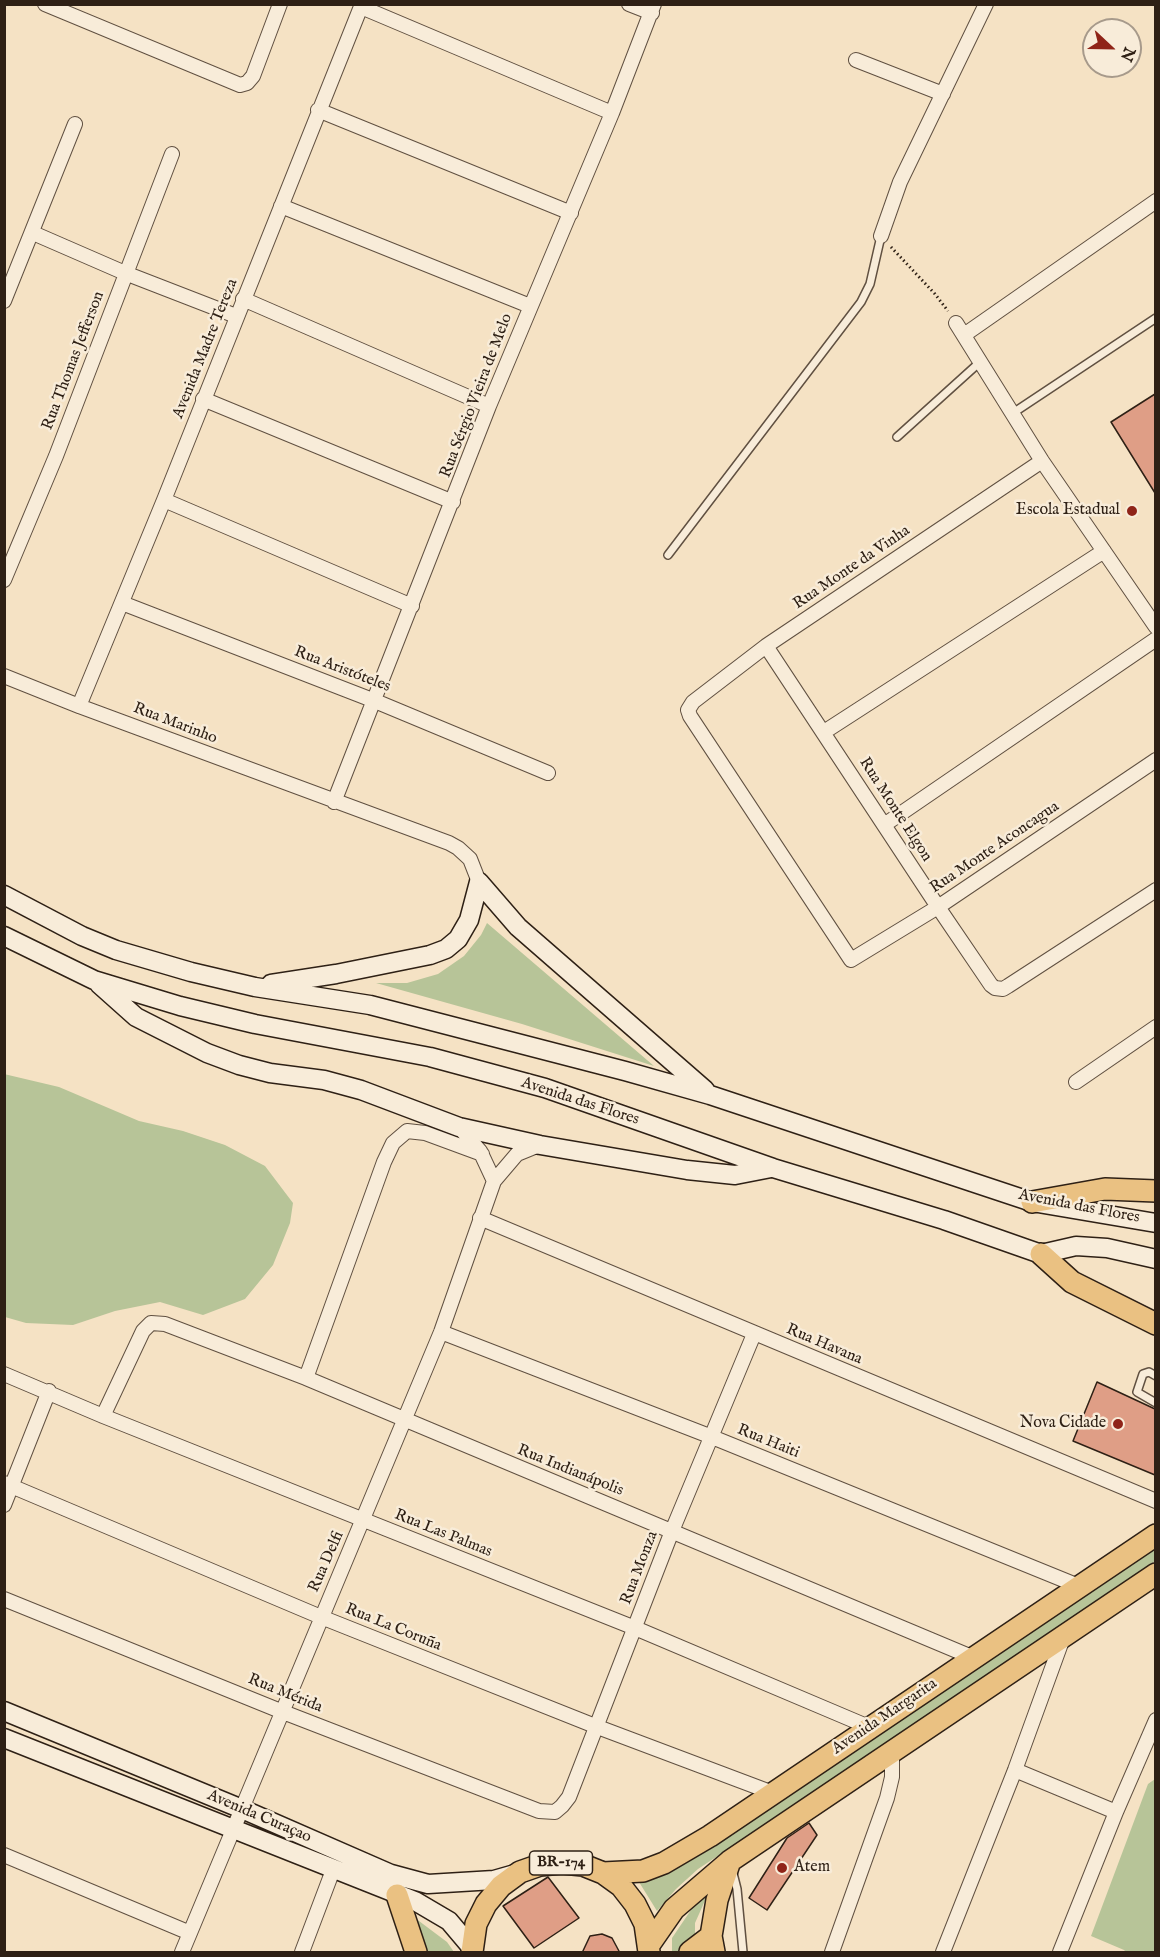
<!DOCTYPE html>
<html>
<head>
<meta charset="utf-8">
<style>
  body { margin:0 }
  #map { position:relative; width:1160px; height:1957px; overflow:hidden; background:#f5e2c4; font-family:"IM FELL English",serif }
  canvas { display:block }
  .frame { position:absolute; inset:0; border:6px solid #2e2015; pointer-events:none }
  .north { position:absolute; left:1082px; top:18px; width:60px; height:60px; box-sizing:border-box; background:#f8ecd9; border:2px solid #a79a8b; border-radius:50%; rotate:112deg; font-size:16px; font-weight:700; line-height:24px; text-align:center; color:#2e2015 }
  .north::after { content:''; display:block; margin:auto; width:21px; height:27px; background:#8f2418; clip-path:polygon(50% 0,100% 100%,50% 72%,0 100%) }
</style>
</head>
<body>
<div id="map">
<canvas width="1160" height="1957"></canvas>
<div class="frame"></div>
<div class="north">N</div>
</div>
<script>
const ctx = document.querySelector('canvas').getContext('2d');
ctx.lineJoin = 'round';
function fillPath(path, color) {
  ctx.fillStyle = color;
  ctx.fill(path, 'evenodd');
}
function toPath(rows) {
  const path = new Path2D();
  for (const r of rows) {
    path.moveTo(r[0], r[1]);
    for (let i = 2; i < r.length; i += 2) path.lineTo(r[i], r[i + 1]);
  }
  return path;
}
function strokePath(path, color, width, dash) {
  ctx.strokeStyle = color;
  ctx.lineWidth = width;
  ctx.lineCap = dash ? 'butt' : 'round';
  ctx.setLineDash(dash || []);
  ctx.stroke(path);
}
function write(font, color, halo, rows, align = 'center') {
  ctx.font = font + ' "IM FELL English",serif';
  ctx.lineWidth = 5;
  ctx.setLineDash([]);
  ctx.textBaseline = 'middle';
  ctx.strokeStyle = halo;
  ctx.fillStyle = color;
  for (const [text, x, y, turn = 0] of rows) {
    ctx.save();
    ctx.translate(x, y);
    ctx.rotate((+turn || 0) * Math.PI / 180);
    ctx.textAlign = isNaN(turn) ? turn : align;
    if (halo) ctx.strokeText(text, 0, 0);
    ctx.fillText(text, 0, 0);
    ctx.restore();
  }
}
fillPath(toPath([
  [487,923,654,1066,522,1024,376,983,407,983,438,974,464,956,481,935],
  [4,1074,59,1087,139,1121,183,1131,225,1145,265,1166,293,1203,290,1223,273,1265,245,1299,203,1315,160,1302,115,1311,73,1325,26,1323,5,1317],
  [1155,1545,1155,1561,914,1726,698,1869,676,1889,657,1911,639,1882,646,1881,674,1869],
  [1155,1779,1155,1952,1126,1952,1124,1950,1091,1936,1148,1784],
  [707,1896,695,1923,695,1952,672,1952,672,1938,693,1907],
  [407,1912,447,1942,454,1952,421,1952]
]), '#b7c498');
const building = toPath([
  [1155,394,1155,493,1111,422,1155,394],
  [1097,1382,1155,1409,1155,1475,1073,1441,1097,1382],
  [809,1823,817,1835,767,1910,749,1898,787,1838,809,1823],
  [548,1877,579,1918,534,1948,503,1906,548,1877],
  [602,1934,612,1938,620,1953,582,1953,590,1936,602,1934]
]);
fillPath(building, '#df9e86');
strokePath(building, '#2e2015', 1.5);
const lane = toPath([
  [1013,413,1156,318],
  [897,437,980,362],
  [668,555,861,302,870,284,881,236],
  [1156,1376,1149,1372,1143,1374,1137,1392,1156,1403],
  [733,1873,737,1889,743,1952]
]);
const street = toPath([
  [45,4,240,85,247,83,253,76,280,4],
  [629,4,652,13],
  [361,7,612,113],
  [856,60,943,94],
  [318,110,571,213],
  [281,206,530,306],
  [33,233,125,273,236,316],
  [881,236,900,182,986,4],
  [243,299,489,406],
  [4,301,75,124],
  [956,323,1042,461,1156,627],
  [964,335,1156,201],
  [203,399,453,502],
  [1042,461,766,646,693,702,688,710,690,716,851,960,938,907,1156,760],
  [164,500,412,606],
  [4,580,56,456,172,154],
  [122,603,375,701,548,773],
  [766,646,938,907,991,985,995,988,1003,989,1008,986,1156,890],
  [4,676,79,706,449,843,458,848,470,859,479,882],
  [79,706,164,500,362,4],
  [824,732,1104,551],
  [334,802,489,406,612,113,654,4],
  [884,825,1156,639],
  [1076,1082,1156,1027],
  [459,1127,480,1151,494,1181],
  [480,1218,1156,1501],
  [441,1332,712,1437,1081,1587],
  [4,1374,103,1416,635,1628,869,1727],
  [306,1378,384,1162,393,1143,407,1131,425,1133,482,1154],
  [103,1416,143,1331,151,1323,165,1324,306,1378,974,1658],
  [4,1483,321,1617,595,1726,773,1793],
  [4,1505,49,1391],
  [4,1599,283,1712,539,1811,555,1812,562,1806,569,1797,672,1531,754,1334],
  [1015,1770,1116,1812],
  [4,1855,190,1933],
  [182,1952,441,1332,494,1181,517,1154,539,1145],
  [302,1952,333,1870],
  [832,1952,887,1798,892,1777,892,1753],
  [943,1952,1015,1770,1063,1638],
  [1060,1952,1116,1812,1156,1720]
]);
const secondary = toPath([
  [479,882,518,927,705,1090],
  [4,895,82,936,116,950,191,972,255,987,370,1005,625,1071,710,1095,1032,1202,1156,1223],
  [4,936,94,980,180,1006,255,1024,430,1057,545,1088,773,1168,944,1220,1041,1254,1076,1246,1107,1248,1156,1259],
  [99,984,136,1017,207,1053,239,1065,270,1073,324,1080,361,1090,459,1127,540,1145,687,1170,735,1175,771,1168],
  [271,984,336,974,430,955,446,949,458,939,469,920,479,882],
  [4,1711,242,1809,391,1874,428,1884,494,1880,515,1874],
  [4,1738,415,1901,449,1921,471,1947]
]);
const primary = toPath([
  [1032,1202,1105,1189,1156,1191],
  [1041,1254,1072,1282,1156,1324],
  [603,1873,643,1871,664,1863,710,1836,1156,1535],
  [397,1895,416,1952],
  [649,1945,674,1909,730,1861,1156,1574],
  [472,1952,476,1924,486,1904,501,1886,520,1872,540,1865,562,1863,583,1865,603,1873,621,1886,635,1904,645,1924,649,1952],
  [690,1952,711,1936],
  [714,1952,711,1936,717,1900,730,1861]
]);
strokePath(lane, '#605041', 10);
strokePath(street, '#605041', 16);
strokePath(secondary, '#2e2015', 21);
strokePath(primary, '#2e2015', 24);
strokePath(toPath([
  [891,247,935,294,948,311]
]), '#2e2015', 3, [1.5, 3]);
strokePath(lane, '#f8ecd9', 7);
strokePath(street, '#f8ecd9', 14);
strokePath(secondary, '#f8ecd9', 18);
strokePath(primary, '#eac182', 21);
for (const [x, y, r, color] of [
  [1132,511,6,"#8f2418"],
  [1118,1424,6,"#8f2418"],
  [782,1868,6,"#8f2418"]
]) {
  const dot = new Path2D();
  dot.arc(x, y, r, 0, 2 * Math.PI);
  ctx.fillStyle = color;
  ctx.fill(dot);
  strokePath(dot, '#f8ecd9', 2);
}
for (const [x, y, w] of [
  [561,1863,63]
]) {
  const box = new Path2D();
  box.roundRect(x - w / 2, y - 12, w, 24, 4.5);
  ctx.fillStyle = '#f8ecd9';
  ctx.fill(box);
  strokePath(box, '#2e2015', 1.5);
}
write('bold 15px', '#2e2015', null, [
  ["BR-174",561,1863]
]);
write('16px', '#2e2015', '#f8ecd9', [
  ["Avenida Madre Tereza",206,349,-68],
  ["Rua Thomas Jefferson",74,361,-69],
  ["Rua Sérgio Vieira de Melo",477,396,-69],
  ["Rua Monte da Vinha",852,568,-34],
  ["Rua Aristóteles",342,670,21],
  ["Rua Marinho",175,724,21],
  ["Rua Monte Elgon",895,810,57],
  ["Rua Monte Aconcagua",995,848,-34],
  ["Avenida das Flores",580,1102,18],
  ["Avenida das Flores",1079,1207,11],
  ["Rua Havana",824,1345,23],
  ["Rua Haiti",768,1442,22],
  ["Rua Indianápolis",570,1471,22],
  ["Rua Las Palmas",443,1534,22],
  ["Rua Delfi",327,1562,-66],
  ["Rua Monza",640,1568,-69],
  ["Rua La Coruña",393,1628,22],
  ["Rua Mérida",285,1694,22],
  ["Avenida Margarita",885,1717,-34],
  ["Avenida Curaçao",259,1817,23]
]);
write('16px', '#2e2015', '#f8ecd9', [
  ["Escola Estadual",1120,511],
  ["Nova Cidade",1106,1424],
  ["Atem",794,1868,"left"]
], 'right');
</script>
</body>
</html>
